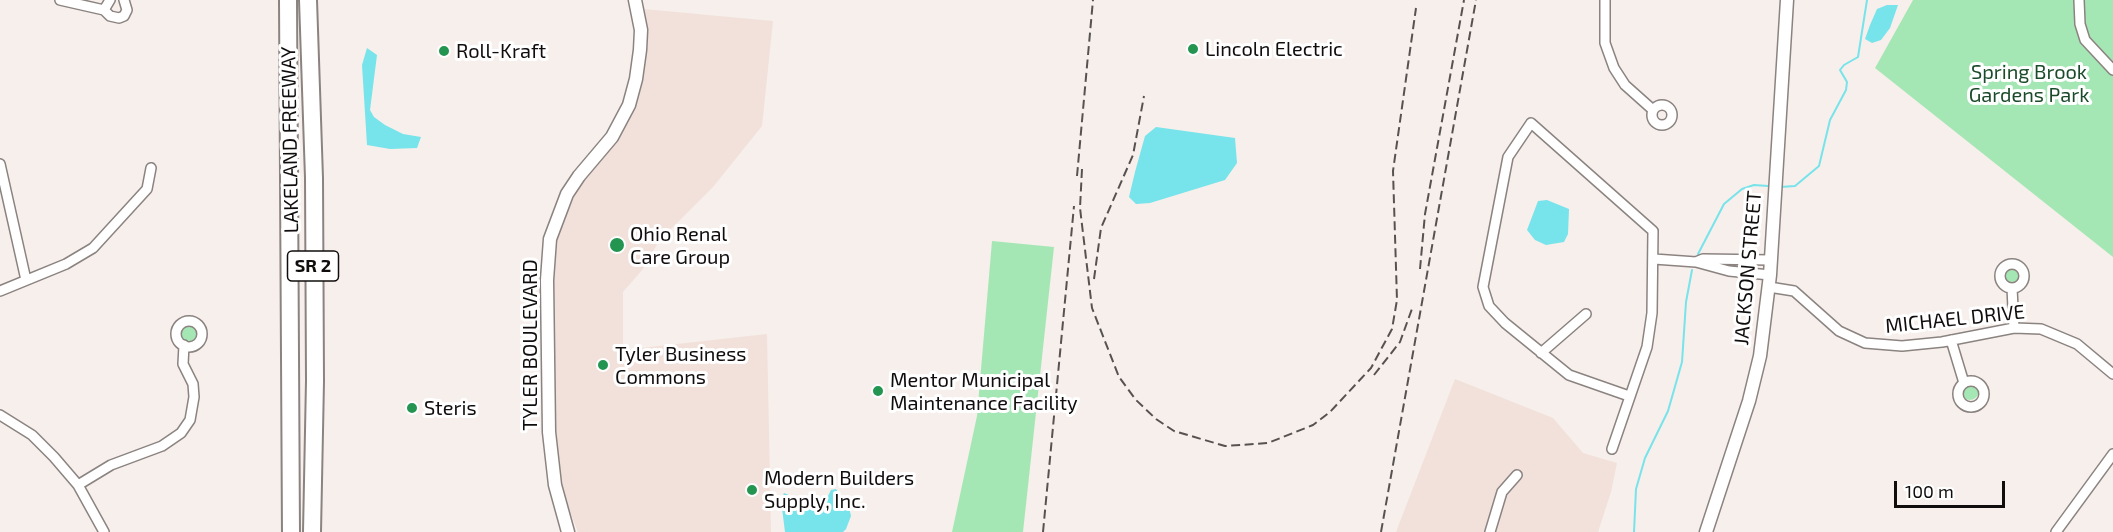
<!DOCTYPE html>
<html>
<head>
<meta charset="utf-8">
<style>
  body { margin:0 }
  #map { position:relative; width:2113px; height:532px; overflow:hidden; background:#f7efeb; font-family:"Exo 2",sans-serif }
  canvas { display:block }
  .scale { position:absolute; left:1894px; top:481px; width:111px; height:27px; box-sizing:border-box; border:3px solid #100d0c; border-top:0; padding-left:8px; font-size:18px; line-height:21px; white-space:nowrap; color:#100d0c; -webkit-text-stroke:4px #fff; paint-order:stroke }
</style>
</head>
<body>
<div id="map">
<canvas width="2113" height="532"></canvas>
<div class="scale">100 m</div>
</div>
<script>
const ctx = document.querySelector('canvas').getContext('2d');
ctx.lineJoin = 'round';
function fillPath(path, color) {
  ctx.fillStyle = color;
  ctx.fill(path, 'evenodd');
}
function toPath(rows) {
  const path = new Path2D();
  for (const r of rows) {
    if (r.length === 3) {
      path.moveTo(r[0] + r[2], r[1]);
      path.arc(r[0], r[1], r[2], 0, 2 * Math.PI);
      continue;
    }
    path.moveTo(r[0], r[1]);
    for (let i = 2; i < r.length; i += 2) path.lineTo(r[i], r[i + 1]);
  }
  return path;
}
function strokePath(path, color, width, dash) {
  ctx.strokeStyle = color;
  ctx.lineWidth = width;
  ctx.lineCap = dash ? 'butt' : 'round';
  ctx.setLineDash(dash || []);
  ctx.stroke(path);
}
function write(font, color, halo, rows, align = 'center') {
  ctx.font = font + ' "Exo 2",sans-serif';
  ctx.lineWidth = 6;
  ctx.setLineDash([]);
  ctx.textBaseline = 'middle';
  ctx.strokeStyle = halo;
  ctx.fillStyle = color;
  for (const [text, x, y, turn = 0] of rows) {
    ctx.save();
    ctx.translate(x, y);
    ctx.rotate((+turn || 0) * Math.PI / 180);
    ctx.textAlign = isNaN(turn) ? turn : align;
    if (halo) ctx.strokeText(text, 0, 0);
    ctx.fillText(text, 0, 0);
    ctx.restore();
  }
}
fillPath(toPath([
  [643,9,773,21,762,126,713,187,659,241,643,269,623,292,623,350,767,334,771,532,578,532,563,494,558,465,556,429,551,292,555,242,578,188,610,150,634,110,642,84,646,58],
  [1455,379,1553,418,1583,453,1617,463,1611,492,1598,532,1396,532]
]), '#f1e1da');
fillPath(toPath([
  [1913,0,2113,0,2113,257,1875,68],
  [992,241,1054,247,1023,532,952,532,977,416],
  [2011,276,9],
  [189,334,9],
  [1970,391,9]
]), '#a5e7b4');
fillPath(toPath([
  [1887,5,1898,5,1890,28,1881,40,1872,43,1865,39,1870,25,1877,9],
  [367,48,377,55,370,110,374,117,385,125,403,134,421,137,417,148,390,149,367,145,362,65],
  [1156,127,1235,138,1237,163,1225,180,1150,203,1136,204,1129,197,1135,172,1145,136],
  [1547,200,1569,209,1568,234,1564,242,1546,245,1535,240,1527,230,1538,201],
  [836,489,849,507,851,516,846,529,843,532,785,532,781,500,784,493,800,500,811,496,827,498,831,490]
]), '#77e3ea');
strokePath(toPath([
  [1780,187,1795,186,1819,166,1830,120,1846,90,1847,82,1840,70,1844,65,1858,57,1867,0],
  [1698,254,1724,204,1742,189,1754,185,1768,186],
  [1634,532,1636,489,1645,458,1668,411,1682,362,1686,302,1692,270]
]), '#77e3ea', 2);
const street = toPath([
  [60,0,104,10,110,16,119,18,124,16,127,10,124,0],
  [1605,0,1605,43,1614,68,1625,85,1653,110],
  [2079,0,2080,24,2085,40,2113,70],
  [104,10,110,0],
  [1662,115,10],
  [0,164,26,280],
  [1654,259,1696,262,1729,271,1770,275],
  [1696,262,1703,259,1770,260],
  [2012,276,12],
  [1769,287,1794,291,1839,331,1865,343,1902,346,1942,342,2014,328,2041,329,2077,344,2113,374],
  [2012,288,2014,328],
  [0,291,66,264,93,248,147,189,151,168],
  [189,334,13],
  [1951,340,1964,383],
  [1541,353,1586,314],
  [1971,394,13],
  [0,415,32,435,54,457,78,485,104,532],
  [1612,449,1647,347,1652,313,1653,231,1531,123,1508,157,1483,287,1489,306,1505,323,1569,375,1629,396],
  [78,485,111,465,162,446,181,433,190,420,194,397,193,384,183,364,184,345],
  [1490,532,1502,492,1517,475],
  [2056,532,2113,454]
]);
const secondary = toPath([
  [568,532,555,485,549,432,547,280,550,239,567,194,579,176,612,137,629,105,636,79,640,50,641,30,635,0],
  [1706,532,1749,401,1760,356,1770,275,1787,0]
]);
const highway = toPath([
  [288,0,291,532],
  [308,0,314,178,315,381,312,532]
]);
strokePath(street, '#8b8380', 12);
strokePath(secondary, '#8b8380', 15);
strokePath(highway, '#8b8380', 20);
strokePath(street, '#fff', 9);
strokePath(secondary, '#fff', 12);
strokePath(highway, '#fff', 16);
strokePath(toPath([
  [1082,169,1080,208,1092,308,1119,377,1136,400,1156,419,1174,431,1225,446,1268,443,1313,425,1330,412,1371,368,1392,329,1397,300,1393,171,1416,8],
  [1077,176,1093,0],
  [1420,269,1425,214,1464,0],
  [1094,279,1101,228,1133,155,1144,96],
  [1374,375,1400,342,1413,306],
  [1043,532,1074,206],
  [1381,532,1476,0]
]), '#575251', 2, [9, 4.5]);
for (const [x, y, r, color] of [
  [1193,49,6,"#239550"],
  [444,51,6,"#239550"],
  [617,245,8,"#239550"],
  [603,365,6,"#239550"],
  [878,391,6,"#239550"],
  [412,408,6,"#239550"],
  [752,490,6,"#239550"]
]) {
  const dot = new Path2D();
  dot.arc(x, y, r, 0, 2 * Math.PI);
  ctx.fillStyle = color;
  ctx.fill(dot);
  strokePath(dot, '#fff', 2);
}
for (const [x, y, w] of [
  [313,266,51]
]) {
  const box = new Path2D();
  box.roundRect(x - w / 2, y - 15, w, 30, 4.5);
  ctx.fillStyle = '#fff';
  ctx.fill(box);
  strokePath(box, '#100d0c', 1.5);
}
write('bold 18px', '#100d0c', null, [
  ["SR 2",313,266]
]);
write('20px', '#100d0c', '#fff', [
  ["Lincoln Electric",1205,49],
  ["Roll-Kraft",456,51],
  ["Ohio Renal",630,234],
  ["Care Group",630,257],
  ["Tyler Business",615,354],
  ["Commons",615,377],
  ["Mentor Municipal",890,380],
  ["Maintenance Facility",890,403],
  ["Steris",424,408],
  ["Modern Builders",764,478],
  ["Supply, Inc.",764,501]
], 'left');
write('20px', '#1b4b2a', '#fff', [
  ["Spring Brook",2029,72],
  ["Gardens Park",2029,95]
]);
write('20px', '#100d0c', '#fff', [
  ["LAKELAND FREEWAY",290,140,-91],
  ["JACKSON STREET",1748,268,-85],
  ["MICHAEL DRIVE",1955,319,-6],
  ["TYLER BOULEVARD",530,345,-90]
]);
</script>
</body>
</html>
